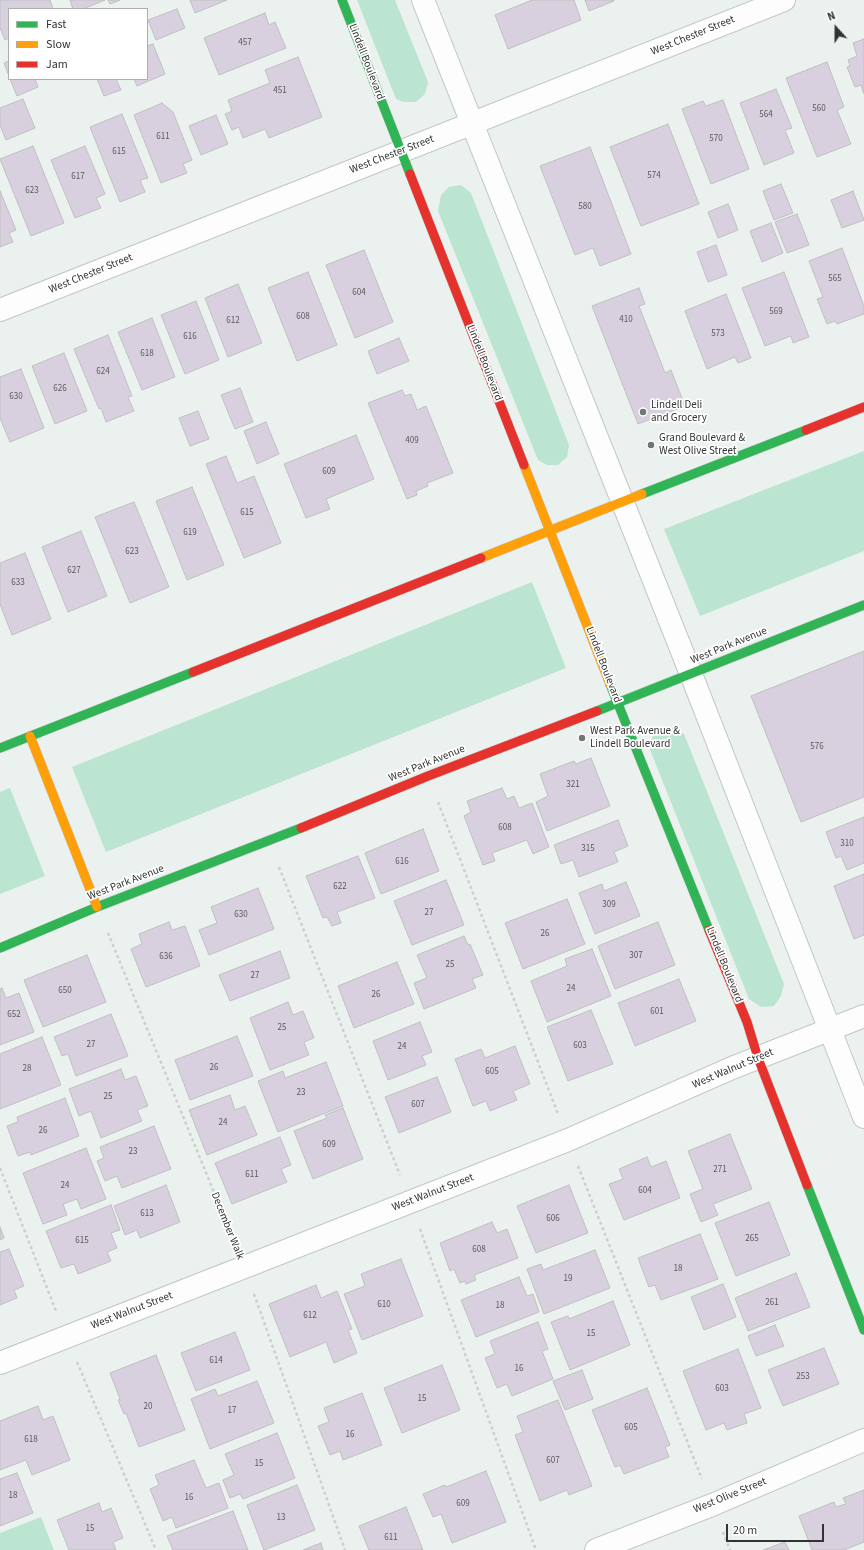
<!DOCTYPE html>
<html>
<head>
<meta charset="utf-8">
<style>
  body { margin:0 }
  #map { position:relative; width:864px; height:1550px; overflow:hidden; background:#ebf1ee; font-family:"Source Sans 3",sans-serif }
  canvas { display:block }
  .legend { position:absolute; left:8px; top:8px; width:140px; height:72px; box-sizing:border-box; background:#fff; border:1px solid #adaead; margin:0; padding:5px 7px; list-style:none; font-size:12px; color:#313432 }
  .legend li { display:flex; align-items:center; gap:8px; height:20px }
  .legend b { width:20px; border:1px solid #adaead }
  .north { position:absolute; left:816px; top:8px; width:40px; height:40px; -webkit-text-stroke:3px #fff; paint-order:stroke; rotate:339deg; font-size:11px; font-weight:700; line-height:16px; text-align:center; color:#313432 }
  .north::after { content:''; display:block; margin:auto; width:14px; height:18px; background:#313432; clip-path:polygon(50% 0,100% 100%,50% 72%,0 100%) }
  .scale { position:absolute; left:726px; top:1524px; width:98px; height:18px; box-sizing:border-box; border:2px solid #313432; border-top:0; padding-left:5px; font-size:12px; line-height:14px; white-space:nowrap; color:#313432; -webkit-text-stroke:3px #fff; paint-order:stroke }
</style>
</head>
<body>
<div id="map">
<canvas width="864" height="1550"></canvas>
<ul class="legend">
<li><b style="height:5px;background:#30b455"></b>Fast</li>
<li><b style="height:5px;background:#ff9f0a"></b>Slow</li>
<li><b style="height:5px;background:#e5322d"></b>Jam</li>
</ul>
<div class="north">N</div>
<div class="scale">20 m</div>
</div>
<script>
const ctx = document.querySelector('canvas').getContext('2d');
ctx.lineJoin = 'round';
function fillPath(path, color) {
  ctx.fillStyle = color;
  ctx.fill(path, 'evenodd');
}
function toPath(rows) {
  const path = new Path2D();
  for (const r of rows) {
    path.moveTo(r[0], r[1]);
    for (let i = 2; i < r.length; i += 2) path.lineTo(r[i], r[i + 1]);
  }
  return path;
}
function strokePath(path, color, width, dash) {
  ctx.strokeStyle = color;
  ctx.lineWidth = width;
  ctx.lineCap = dash ? 'butt' : 'round';
  ctx.setLineDash(dash || []);
  ctx.stroke(path);
}
function write(font, color, halo, rows, align = 'center') {
  ctx.font = font + ' "Source Sans 3",sans-serif';
  ctx.lineWidth = 3.5;
  ctx.setLineDash([]);
  ctx.textBaseline = 'middle';
  ctx.strokeStyle = halo;
  ctx.fillStyle = color;
  for (const [text, x, y, turn = 0] of rows) {
    ctx.save();
    ctx.translate(x, y);
    ctx.rotate((+turn || 0) * Math.PI / 180);
    ctx.textAlign = isNaN(turn) ? turn : align;
    if (halo) ctx.strokeText(text, 0, 0);
    ctx.fillText(text, 0, 0);
    ctx.restore();
  }
}
fillPath(toPath([
  [357,0,395,0,428,82,425,94,416,102,403,102,396,99],
  [461,185,471,193,569,445,567,457,558,465,547,465,538,460,438,211,441,195,449,187],
  [864,451,864,551,700,616,664,529],
  [532,582,566,668,106,852,72,767],
  [673,727,684,734,784,984,781,996,774,1006,761,1007,749,999,649,747,653,736,661,729],
  [10,788,45,876,0,894,0,792],
  [41,1517,54,1550,0,1550,0,1533]
]), '#bbe5d1');
const building = toPath([
  [0,0,50,0,53,9,9,9,9,38,5,40,0,28,0,0],
  [70,0,105,0,83,9,73,9,70,0],
  [108,0,120,0,110,4,108,0],
  [190,0,227,0,195,13,190,0],
  [532,0,574,0,581,20,508,49,495,15,532,0],
  [585,0,614,0,614,1,589,11,585,0],
  [177,9,185,28,156,40,148,20,177,9],
  [265,13,269,25,275,22,286,48,219,75,204,38,265,13],
  [864,39,864,94,861,85,855,87,847,67,850,66,848,60,857,56,853,43,864,39],
  [153,44,165,74,137,86,134,79,147,79,147,46,153,44],
  [298,57,322,117,269,138,265,129,243,138,239,127,232,130,225,114,232,111,228,100,270,83,265,70,298,57],
  [9,61,9,76,4,63,9,61],
  [827,62,844,107,837,110,851,144,817,157,786,78,827,62],
  [10,79,35,79,38,87,17,96,10,79],
  [97,79,116,79,121,90,104,96,97,79],
  [776,89,792,128,785,130,794,153,764,165,740,103,776,89],
  [23,99,35,128,6,140,0,125,0,108,23,99],
  [723,100,749,169,711,184,682,109,703,101,706,106,723,100],
  [162,103,173,112,192,160,183,164,187,173,161,183,134,115,162,103],
  [122,114,148,178,140,180,145,192,120,202,90,127,122,114],
  [216,115,228,144,201,155,189,126,216,115],
  [668,124,699,204,641,226,610,147,668,124],
  [33,146,64,223,31,236,0,159,33,146],
  [85,146,105,194,96,198,101,208,75,218,51,160,85,146],
  [590,147,631,254,600,266,593,248,575,255,540,166,590,147],
  [781,184,793,213,774,220,763,191,781,184],
  [0,191,16,230,9,233,13,242,0,247,0,191],
  [853,191,864,220,842,228,831,200,853,191],
  [728,204,738,230,718,238,708,212,728,204],
  [797,214,809,245,787,253,775,222,797,214],
  [771,223,783,253,762,262,750,231,771,223],
  [716,245,727,275,708,282,697,252,716,245],
  [842,248,864,306,864,314,837,324,835,321,827,324,817,299,823,297,809,261,842,248],
  [364,250,393,322,355,338,326,265,364,250],
  [308,272,337,345,297,361,268,288,308,272],
  [784,272,809,337,793,343,791,336,765,346,742,288,784,272],
  [238,284,262,343,228,357,205,298,238,284],
  [639,288,645,304,639,306,665,373,671,370,685,406,638,424,592,306,639,288],
  [726,294,751,358,738,363,735,357,707,369,685,311,726,294],
  [196,301,219,360,185,374,161,315,196,301],
  [152,318,175,377,142,390,118,332,152,318],
  [108,335,132,396,128,397,134,411,106,422,101,408,99,409,74,349,108,335],
  [399,338,409,361,377,374,368,351,399,338],
  [64,353,87,411,55,424,32,366,64,353],
  [21,369,44,428,10,442,0,418,0,377,21,369],
  [240,388,253,422,235,429,221,395,240,388],
  [402,390,405,396,411,394,417,410,426,406,453,473,427,483,428,486,416,491,417,495,407,499,368,403,402,390],
  [198,411,209,439,190,446,179,418,198,411],
  [266,422,279,454,257,464,244,431,266,422],
  [356,435,374,479,326,499,330,509,306,518,284,464,356,435],
  [226,456,237,483,254,476,281,543,244,558,206,464,226,456],
  [192,487,224,565,187,580,156,501,192,487],
  [134,502,169,587,130,603,95,517,134,502],
  [81,531,107,596,68,612,42,547,81,531],
  [25,553,51,619,12,635,0,604,0,563,25,553],
  [864,651,864,797,801,822,751,696,864,651],
  [591,758,610,806,547,831,536,802,548,796,540,774,574,761,576,764,591,758],
  [502,788,507,799,514,796,519,808,532,803,549,847,533,854,527,840,492,853,495,861,483,865,464,816,471,812,467,801,502,788],
  [864,817,864,863,847,870,841,856,836,858,826,832,864,817],
  [618,820,628,846,614,852,618,862,579,877,573,860,561,864,554,845,618,820],
  [423,829,439,871,381,894,365,853,423,829],
  [358,856,375,898,337,912,341,923,332,926,327,917,323,918,306,876,358,856],
  [864,874,864,935,854,939,834,886,864,874],
  [446,880,464,925,412,945,394,901,446,880],
  [626,882,640,916,595,934,579,893,602,884,604,891,626,882],
  [258,888,274,929,209,955,199,930,217,923,211,907,258,888],
  [567,899,585,944,523,969,505,923,567,899],
  [169,922,172,930,185,926,200,966,146,987,131,949,142,944,139,934,169,922],
  [658,922,675,965,615,989,598,946,658,922],
  [464,936,468,945,470,944,483,975,472,979,476,988,424,1009,414,983,427,978,417,955,464,936],
  [592,949,611,996,547,1022,531,981,567,966,565,959,592,949],
  [280,951,290,978,230,1001,219,975,280,951],
  [87,955,106,1002,43,1027,24,980,87,955],
  [397,962,414,1004,354,1028,338,986,397,962],
  [679,979,696,1021,635,1046,618,1003,679,979],
  [2,988,6,998,19,993,34,1032,0,1045,0,989,2,988],
  [288,1002,293,1015,303,1011,314,1038,304,1042,309,1055,270,1070,250,1018,288,1002],
  [591,1010,613,1064,568,1081,547,1027,591,1010],
  [111,1014,128,1056,76,1076,68,1054,62,1056,54,1037,111,1014],
  [420,1022,432,1052,422,1056,426,1065,388,1080,373,1041,420,1022],
  [237,1036,253,1076,190,1100,175,1060,237,1036],
  [42,1037,61,1085,0,1109,0,1054,42,1037],
  [515,1046,530,1084,513,1091,517,1100,490,1111,486,1101,473,1106,455,1059,481,1049,485,1058,515,1046],
  [326,1062,343,1106,278,1132,258,1081,283,1071,285,1078,326,1062],
  [121,1069,125,1080,136,1076,148,1106,137,1110,142,1121,101,1138,91,1111,79,1116,69,1089,121,1069],
  [437,1077,451,1112,399,1133,385,1097,437,1077],
  [230,1095,235,1110,245,1106,257,1135,207,1155,189,1110,230,1095],
  [65,1098,79,1136,31,1155,30,1152,18,1156,7,1126,18,1122,17,1117,65,1098],
  [343,1108,363,1159,313,1179,294,1131,327,1118,325,1115,343,1108],
  [154,1126,171,1169,122,1188,117,1176,105,1181,97,1161,104,1158,100,1147,154,1126],
  [730,1134,752,1189,713,1204,718,1215,701,1222,690,1194,703,1189,688,1151,730,1134],
  [280,1137,291,1165,281,1169,287,1182,232,1204,215,1163,280,1137],
  [86,1148,106,1199,81,1209,77,1199,63,1204,67,1215,43,1224,23,1173,86,1148],
  [647,1157,651,1167,666,1161,680,1198,624,1220,609,1184,623,1179,619,1169,647,1157],
  [166,1185,180,1222,140,1238,137,1230,125,1235,114,1206,166,1185],
  [569,1185,588,1233,536,1253,517,1206,569,1185],
  [769,1202,790,1255,736,1276,715,1223,769,1202],
  [111,1205,120,1230,111,1233,117,1248,107,1252,111,1261,78,1274,74,1264,61,1268,46,1231,111,1205],
  [492,1222,497,1233,507,1229,518,1258,474,1275,476,1280,466,1284,465,1281,460,1283,454,1269,450,1271,440,1243,492,1222],
  [0,1227,4,1238,0,1240,0,1227],
  [700,1234,718,1279,661,1300,655,1285,649,1287,638,1258,700,1234],
  [9,1249,24,1286,14,1290,17,1298,0,1305,0,1252,9,1249],
  [595,1250,610,1288,544,1314,527,1269,541,1264,543,1270,595,1250],
  [401,1259,423,1316,362,1340,344,1294,365,1286,361,1274,401,1259],
  [796,1273,810,1307,748,1331,735,1298,796,1273],
  [519,1277,527,1296,533,1294,539,1312,476,1337,461,1300,519,1277],
  [723,1284,736,1317,704,1330,691,1297,723,1284],
  [316,1285,321,1298,337,1291,352,1329,348,1330,357,1353,334,1363,326,1342,290,1357,269,1304,316,1285],
  [613,1301,630,1345,570,1370,551,1322,568,1316,569,1319,613,1301],
  [538,1322,548,1349,542,1351,553,1379,512,1396,507,1384,497,1388,485,1358,495,1354,490,1341,538,1322],
  [775,1325,784,1346,756,1356,748,1336,775,1325],
  [235,1332,250,1370,196,1391,181,1353,235,1332],
  [824,1348,839,1384,783,1406,768,1370,824,1348],
  [738,1349,761,1408,744,1414,747,1423,727,1430,724,1423,706,1430,683,1371,738,1349],
  [156,1355,185,1430,139,1447,126,1413,124,1414,118,1400,120,1399,110,1373,156,1355],
  [442,1365,460,1410,402,1433,384,1388,442,1365],
  [582,1370,593,1399,565,1410,553,1381,582,1370],
  [257,1381,274,1423,210,1449,191,1399,215,1389,218,1396,257,1381],
  [647,1388,670,1445,665,1447,669,1457,624,1474,620,1465,615,1467,592,1410,647,1388],
  [362,1393,382,1445,343,1460,340,1451,330,1455,318,1426,329,1422,324,1408,362,1393],
  [558,1400,592,1486,569,1495,567,1490,540,1501,515,1435,523,1432,517,1416,558,1400],
  [38,1406,43,1420,53,1416,70,1460,32,1475,26,1460,0,1470,0,1421,38,1406],
  [277,1433,295,1478,243,1499,240,1494,230,1498,223,1480,234,1475,225,1454,277,1433],
  [194,1460,206,1488,219,1483,228,1508,176,1528,172,1517,163,1521,150,1489,159,1485,155,1475,194,1460],
  [486,1471,506,1522,452,1543,441,1514,433,1517,423,1494,445,1485,446,1487,486,1471],
  [17,1473,33,1513,0,1526,0,1479,17,1473],
  [297,1485,315,1530,264,1550,247,1505,297,1485],
  [864,1490,864,1542,844,1550,812,1550,799,1516,834,1502,836,1507,846,1504,843,1498,864,1490],
  [99,1503,102,1512,111,1508,123,1538,113,1542,116,1550,69,1550,57,1520,99,1503],
  [406,1507,423,1550,369,1550,359,1526,406,1507],
  [233,1511,248,1550,173,1550,167,1536,233,1511],
  [785,1542,789,1550,763,1550,785,1542],
  [321,1543,323,1550,303,1550,321,1543]
]);
fillPath(building, '#d8d0de');
strokePath(building, '#bec0c0', 1);
const street = toPath([
  [423,0,691,674,864,1117],
  [0,310,784,0],
  [0,1363,568,1140,732,1068,864,1016],
  [596,1550,712,1505,864,1440]
]);
const fast = toPath([
  [342,0,410,174],
  [642,494,806,430],
  [610,684,709,930],
  [597,711,864,605],
  [0,748,193,672],
  [0,948,97,907,301,828],
  [807,1185,864,1330]
]);
const slow = toPath([
  [524,465,610,684],
  [481,558,642,494],
  [30,736,97,907]
]);
const jam = toPath([
  [410,174,524,465],
  [806,430,864,407],
  [193,672,481,558],
  [301,828,428,776,597,711],
  [709,930,747,1022,758,1058,807,1185]
]);
strokePath(street, '#c3c8c5', 24);
strokePath(fast, '#c3c8c5', 10);
strokePath(slow, '#c3c8c5', 10);
strokePath(jam, '#c3c8c5', 10);
strokePath(toPath([
  [438,802,558,1114],
  [279,867,400,1175],
  [108,933,234,1241],
  [578,1166,702,1479],
  [0,1168,56,1311],
  [420,1229,536,1550],
  [254,1294,345,1550],
  [77,1362,156,1550],
  [723,1532,730,1550]
]), '#cdcfce', 2.5, [3, 3]);
strokePath(street, '#fcfdfc', 22);
strokePath(fast, '#30b455', 9);
strokePath(slow, '#ff9f0a', 9);
strokePath(jam, '#e5322d', 9);
for (const [x, y, r, color] of [
  [643,412,4,"#727674"],
  [651,445,4,"#727674"],
  [582,738,4,"#727674"]
]) {
  const dot = new Path2D();
  dot.arc(x, y, r, 0, 2 * Math.PI);
  ctx.fillStyle = color;
  ctx.fill(dot);
  strokePath(dot, '#fff', 1.5);
}
write('9px', '#5b5b5d', null, [
  ["457",245,43],
  ["451",280,91],
  ["560",819,109],
  ["564",766,115],
  ["611",163,137],
  ["570",716,139],
  ["615",119,152],
  ["574",654,176],
  ["617",78,177],
  ["623",32,191],
  ["580",585,207],
  ["565",835,279],
  ["604",359,293],
  ["569",776,312],
  ["608",303,317],
  ["410",626,320],
  ["612",233,321],
  ["573",718,334],
  ["616",190,337],
  ["618",147,354],
  ["624",103,372],
  ["626",60,389],
  ["630",16,397],
  ["409",412,441],
  ["609",329,472],
  ["615",247,513],
  ["619",190,533],
  ["623",132,552],
  ["627",74,571],
  ["633",18,583],
  ["576",817,747],
  ["321",573,785],
  ["608",505,828],
  ["310",847,844],
  ["315",588,849],
  ["616",402,862],
  ["622",340,887],
  ["309",609,905],
  ["27",429,913],
  ["630",241,915],
  ["26",545,934],
  ["307",636,956],
  ["636",166,957],
  ["25",450,965],
  ["27",255,976],
  ["24",571,989],
  ["650",65,991],
  ["26",376,995],
  ["601",657,1012],
  ["652",14,1015],
  ["25",282,1028],
  ["27",91,1045],
  ["603",580,1046],
  ["24",402,1047],
  ["26",214,1068],
  ["28",27,1069],
  ["605",492,1072],
  ["23",301,1093],
  ["25",108,1097],
  ["607",418,1105],
  ["24",223,1123],
  ["26",43,1131],
  ["609",329,1145],
  ["23",133,1152],
  ["271",720,1170],
  ["611",252,1175],
  ["24",65,1186],
  ["604",645,1191],
  ["613",147,1214],
  ["606",553,1219],
  ["265",752,1239],
  ["615",82,1241],
  ["608",479,1250],
  ["18",678,1269],
  ["19",568,1279],
  ["261",772,1303],
  ["610",384,1305],
  ["18",500,1306],
  ["612",310,1316],
  ["15",591,1334],
  ["614",216,1361],
  ["16",519,1369],
  ["253",803,1377],
  ["603",722,1389],
  ["15",422,1399],
  ["20",148,1407],
  ["17",232,1411],
  ["605",631,1428],
  ["16",350,1435],
  ["618",31,1440],
  ["607",553,1461],
  ["15",259,1464],
  ["18",13,1496],
  ["16",189,1498],
  ["609",463,1504],
  ["13",281,1518],
  ["15",90,1529],
  ["611",391,1538]
]);
write('11px', '#313432', '#fff', [
  ["West Chester Street",693,36,-22],
  ["Lindell Boulevard",366,62,69],
  ["West Chester Street",392,155,-21],
  ["West Chester Street",91,274,-22],
  ["Lindell Boulevard",484,363,69],
  ["West Park Avenue",729,646,-22],
  ["Lindell Boulevard",603,665,69],
  ["West Park Avenue",427,764,-22],
  ["West Park Avenue",126,883,-21],
  ["Lindell Boulevard",724,965,68],
  ["West Walnut Street",733,1069,-23],
  ["West Walnut Street",433,1193,-21],
  ["December Walk",227,1226,68],
  ["West Walnut Street",132,1311,-21],
  ["West Olive Street",730,1496,-22]
]);
write('11px', '#313432', '#fff', [
  ["Lindell Deli",651,406],
  ["and Grocery",651,419],
  ["Grand Boulevard &",659,439],
  ["West Olive Street",659,452],
  ["West Park Avenue &",590,732],
  ["Lindell Boulevard",590,745]
], 'left');
</script>
</body>
</html>
